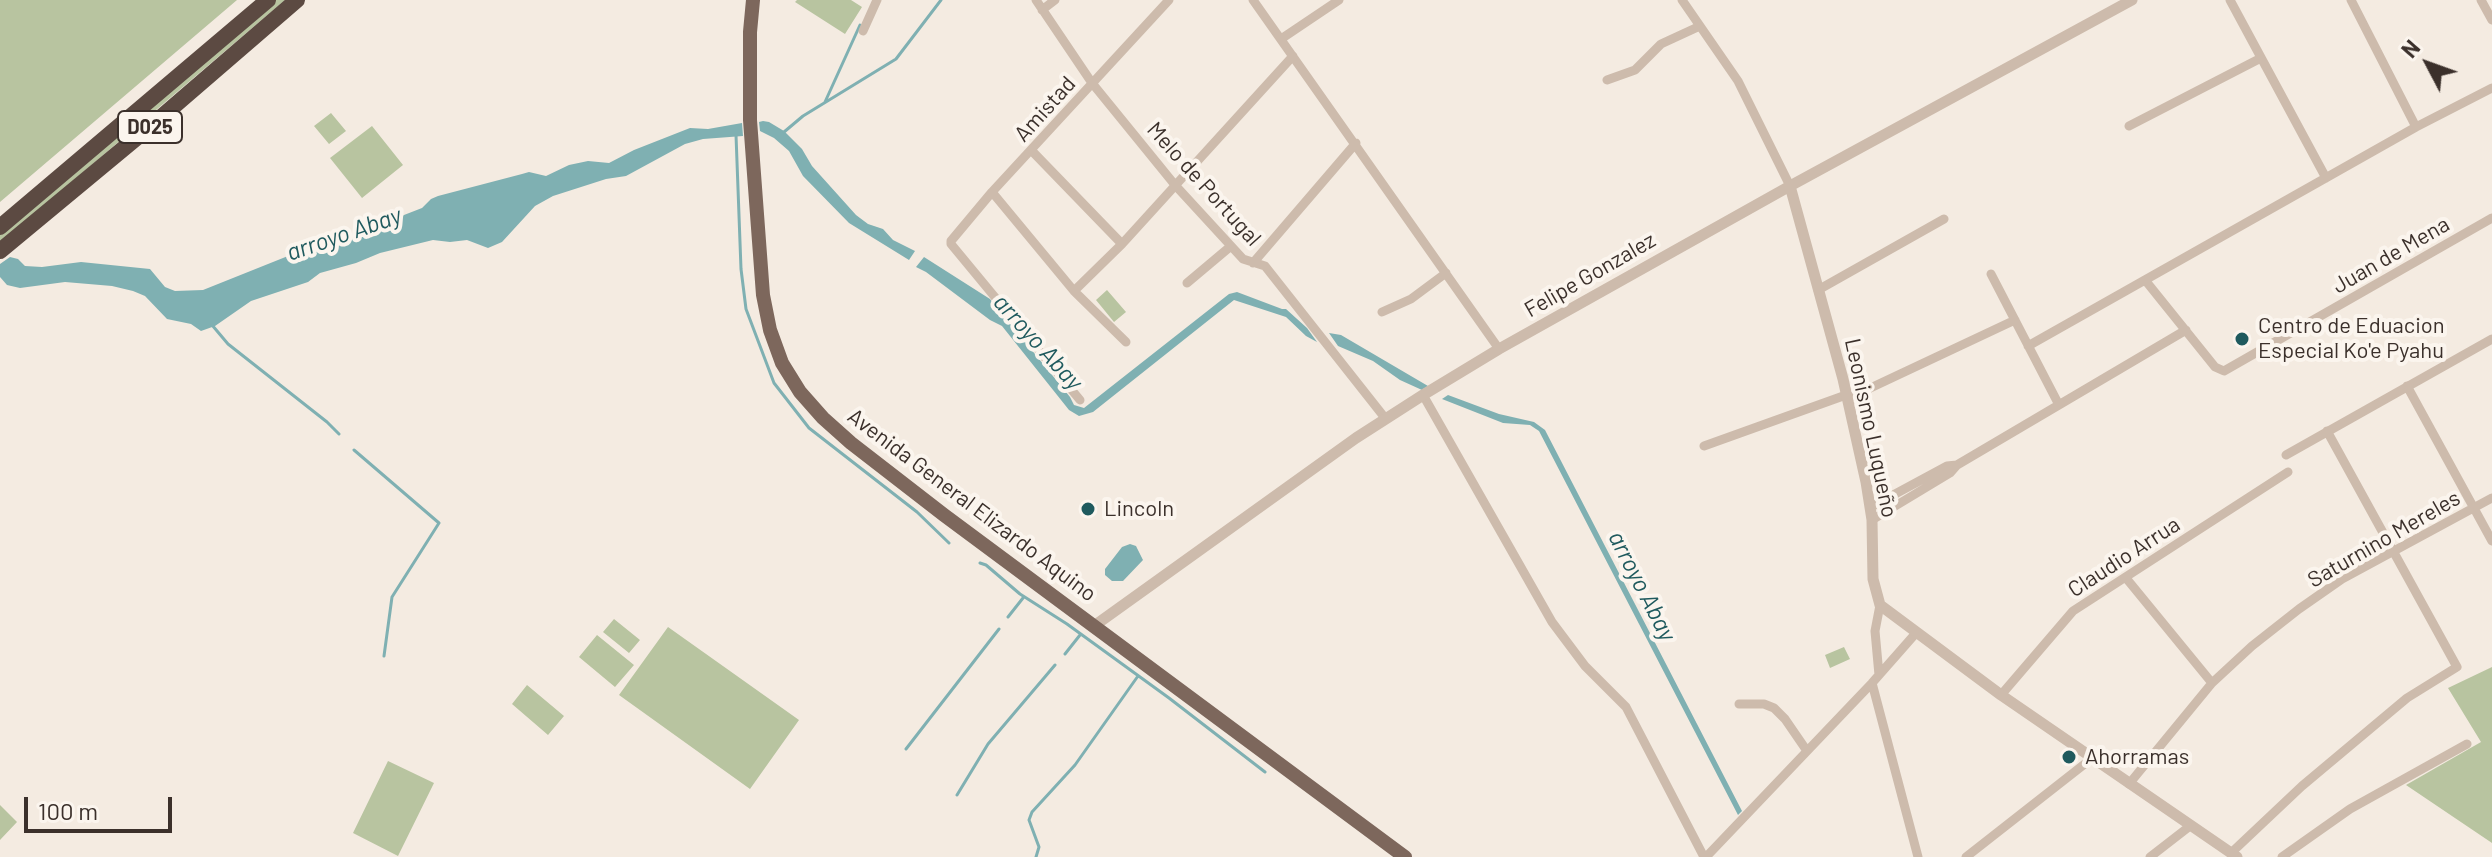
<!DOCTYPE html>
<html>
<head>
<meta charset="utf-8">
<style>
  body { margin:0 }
  #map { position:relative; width:2492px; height:857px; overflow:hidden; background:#f4ebe1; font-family:Barlow,sans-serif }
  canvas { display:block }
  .north { position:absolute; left:2388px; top:24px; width:80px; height:80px; -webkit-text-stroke:6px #fbf5ee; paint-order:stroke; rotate:311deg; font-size:22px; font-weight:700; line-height:32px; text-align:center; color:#3b302b }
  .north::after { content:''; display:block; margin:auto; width:28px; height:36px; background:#3b302b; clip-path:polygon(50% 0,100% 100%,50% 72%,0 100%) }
  .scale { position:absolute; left:24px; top:797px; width:148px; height:36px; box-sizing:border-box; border:4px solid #3b302b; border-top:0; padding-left:10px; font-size:24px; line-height:28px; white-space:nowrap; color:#3b302b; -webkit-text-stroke:6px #fbf5ee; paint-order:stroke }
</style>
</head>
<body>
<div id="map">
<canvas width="2492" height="857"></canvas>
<div class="north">N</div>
<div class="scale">100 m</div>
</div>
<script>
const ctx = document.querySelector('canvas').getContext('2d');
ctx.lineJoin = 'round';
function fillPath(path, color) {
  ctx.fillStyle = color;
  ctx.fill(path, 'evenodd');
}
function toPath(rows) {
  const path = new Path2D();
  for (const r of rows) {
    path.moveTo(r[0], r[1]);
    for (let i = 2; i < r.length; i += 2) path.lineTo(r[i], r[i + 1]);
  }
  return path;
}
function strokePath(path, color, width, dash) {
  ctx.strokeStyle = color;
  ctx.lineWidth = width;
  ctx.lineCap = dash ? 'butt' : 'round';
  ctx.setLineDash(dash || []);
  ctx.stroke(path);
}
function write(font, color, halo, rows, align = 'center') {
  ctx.font = font + ' Barlow,sans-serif';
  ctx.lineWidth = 8;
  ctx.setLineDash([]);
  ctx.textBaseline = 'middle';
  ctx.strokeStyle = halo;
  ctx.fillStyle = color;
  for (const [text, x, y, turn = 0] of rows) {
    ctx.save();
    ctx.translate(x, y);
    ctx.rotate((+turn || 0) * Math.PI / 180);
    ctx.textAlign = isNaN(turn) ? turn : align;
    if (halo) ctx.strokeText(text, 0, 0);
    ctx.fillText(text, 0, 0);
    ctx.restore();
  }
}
fillPath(toPath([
  [0,0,237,0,0,202],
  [275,0,285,0,0,243,0,234],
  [797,0,851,0,862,7,845,34,795,2],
  [331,113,346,131,329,144,314,126],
  [372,126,403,165,362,198,330,158],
  [1107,290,1126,312,1114,322,1096,300],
  [614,619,640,640,629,653,603,632],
  [668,627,799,720,750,789,619,695],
  [597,635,634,665,615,687,579,657],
  [1844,647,1850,659,1830,668,1825,655],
  [2492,667,2492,843,2406,785,2481,742,2448,688],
  [527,685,564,716,548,735,512,704],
  [388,761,434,783,398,856,353,833],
  [0,805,17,822,0,840]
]), '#b8c4a0');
fillPath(toPath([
  [763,121,769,122,784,131,802,149,812,166,856,215,868,224,883,229,893,240,915,251,909,260,849,223,803,176,789,151,774,138,760,131,759,122],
  [742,123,743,136,703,139,685,144,626,176,606,179,553,196,535,206,502,242,488,248,467,240,450,242,433,240,380,253,356,263,320,273,308,282,251,301,215,326,201,331,191,324,167,319,145,296,133,291,112,286,65,282,20,288,7,285,0,277,0,264,10,257,18,259,25,266,42,267,81,262,150,269,165,287,175,291,203,290,308,248,341,242,387,228,404,215,422,208,431,199,438,196,522,174,529,172,546,176,569,165,588,161,609,163,634,150,690,128,708,129],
  [924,257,990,299,1070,397,1074,405,1084,408,1229,294,1237,292,1282,309,1286,309,1307,328,1317,342,1306,336,1286,317,1234,300,1093,412,1079,416,1069,410,1002,326,990,320,926,272,916,267],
  [1329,333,1341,335,1428,386,1422,390,1400,380,1373,361,1338,346],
  [1448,395,1499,414,1534,422,1545,430,1742,811,1738,815,1539,431,1530,425,1503,423,1442,399],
  [1130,544,1136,546,1143,560,1123,581,1112,581,1105,575,1105,569,1122,547]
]), '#7fb0b2');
strokePath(toPath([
  [825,102,860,25],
  [784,132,803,116,896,59,941,0],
  [736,135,741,269,746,309,774,383,809,428,917,512,949,543],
  [212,325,228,344,327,422,339,434],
  [354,450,439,523,392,597,384,656],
  [980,563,986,565,1020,594,1067,624,1169,698,1265,772],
  [1008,617,1023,598],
  [1065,654,1080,635],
  [906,749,999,629],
  [957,795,988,744,1055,665],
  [1036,857,1039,847,1029,820,1032,812,1075,765,1138,676]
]), '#7fb0b2', 3);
strokePath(toPath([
  [1036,0,1092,83,1175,185,1243,259,1265,266,1385,418],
  [1253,0,1499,349],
  [1682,0,1738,81,1790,186],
  [2230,0,2326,178],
  [2351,0,2416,127],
  [2481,0,2492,20],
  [1042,10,1055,0],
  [863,31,877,0],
  [1281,39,1339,0],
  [1607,80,1635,70,1661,44,1700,26],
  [2129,126,2261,58],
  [1032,151,1122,244],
  [992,192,1074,291,1126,342],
  [1253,263,1356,143],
  [1991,274,2059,405],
  [2145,280,2215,367,2224,371,2492,218],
  [1187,283,1231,246],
  [1818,290,1944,219],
  [1074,291,1122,244,1293,56],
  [1382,312,1411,299,1446,273],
  [2028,346,2416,127,2492,88],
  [2407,386,2492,541],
  [1423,395,1552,622,1585,666,1626,707,1704,857],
  [1847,399,2015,320],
  [1080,400,951,244,951,241,992,192,1169,0],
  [1704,446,1846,395],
  [2286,455,2492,339],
  [1871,507,1947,466,1957,465],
  [1872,520,1950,473,1957,465,2186,330],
  [2126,578,2212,683],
  [1879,675,1875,631,1880,605],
  [1872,683,1918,857],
  [2001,695,2073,611,2288,472],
  [1739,704,1764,704,1774,708,1785,719,1807,751],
  [2129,784,2212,683,2252,646,2299,609,2342,579,2492,498],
  [2231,853,2302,786,2407,698,2457,667,2327,431],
  [1706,857,1872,683,1916,633],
  [1966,857,2091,759],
  [2150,857,2190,826],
  [2282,857,2350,809,2467,744]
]), '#cdbbac', 9);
strokePath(toPath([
  [1790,186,1843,379,1866,482,1872,520,1873,579,1880,605,2001,695,2237,857],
  [1094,626,1356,438,1423,395,1499,349,1790,186,2132,0]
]), '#cdbbac', 11);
strokePath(toPath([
  [753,0,750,32,750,120,763,295,770,330,782,363,800,392,823,418,851,443,944,515,1405,857]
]), '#7d675c', 14);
strokePath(toPath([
  [0,227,268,0],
  [0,251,152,125,297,0]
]), '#5c4a42', 16);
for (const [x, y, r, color] of [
  [2242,339,8,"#1f5a5e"],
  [1088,509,8,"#1f5a5e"],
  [2069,757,8,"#1f5a5e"]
]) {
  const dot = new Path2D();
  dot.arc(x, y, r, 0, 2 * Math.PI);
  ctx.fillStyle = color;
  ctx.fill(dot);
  strokePath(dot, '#fbf5ee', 3);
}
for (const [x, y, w] of [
  [150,127,64]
]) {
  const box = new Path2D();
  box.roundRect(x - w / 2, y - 16, w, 32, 6);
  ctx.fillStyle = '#fbf5ee';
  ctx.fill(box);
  strokePath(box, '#3b302b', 2);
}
write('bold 20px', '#3b302b', null, [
  ["D025",150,127]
]);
write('22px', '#3b302b', '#fbf5ee', [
  ["Amistad",1045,109,-48],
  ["Melo de Portugal",1204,184,48],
  ["Juan de Mena",2391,255,-30],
  ["Felipe Gonzalez",1590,275,-30],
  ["Leonismo Luqueño",1871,428,78],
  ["Avenida General Elizardo Aquino",972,505,37],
  ["Saturnino Mereles",2384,539,-30],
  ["Claudio Arrua",2124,557,-33]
]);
write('22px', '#3b302b', '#fbf5ee', [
  ["Centro de Eduacion",2258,326],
  ["Especial Ko'e Pyahu",2258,351],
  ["Lincoln",1104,509],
  ["Ahorramas",2085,757]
], 'left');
write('italic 24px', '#1f5a5e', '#fbf5ee', [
  ["arroyo Abay",344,234,-19],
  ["arroyo Abay",1038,342,48],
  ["arroyo Abay",1642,586,63]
]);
</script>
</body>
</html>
